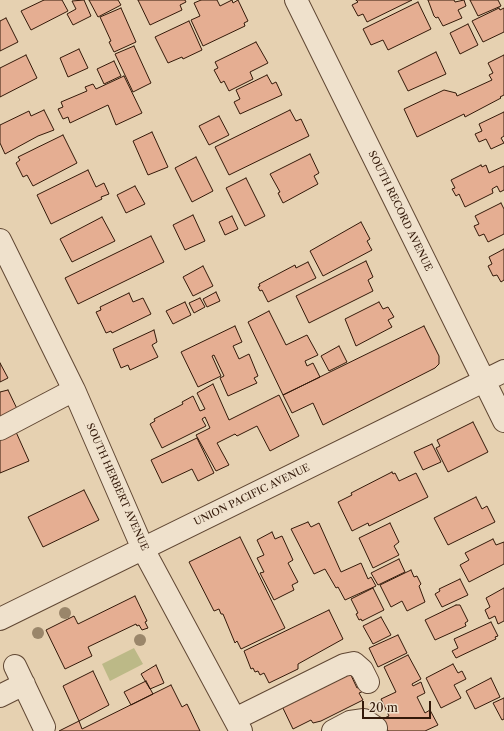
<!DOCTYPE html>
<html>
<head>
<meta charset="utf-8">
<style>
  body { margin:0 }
  #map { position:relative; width:504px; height:731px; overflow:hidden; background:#e6d1b1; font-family:"Libre Caslon Text",serif }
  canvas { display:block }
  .scale { position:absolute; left:362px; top:701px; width:69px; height:18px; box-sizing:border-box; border:2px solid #331909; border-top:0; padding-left:5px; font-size:12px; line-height:14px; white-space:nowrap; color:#331909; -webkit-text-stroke:3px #efe1cc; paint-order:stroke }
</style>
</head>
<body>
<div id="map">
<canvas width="504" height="731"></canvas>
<div class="scale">20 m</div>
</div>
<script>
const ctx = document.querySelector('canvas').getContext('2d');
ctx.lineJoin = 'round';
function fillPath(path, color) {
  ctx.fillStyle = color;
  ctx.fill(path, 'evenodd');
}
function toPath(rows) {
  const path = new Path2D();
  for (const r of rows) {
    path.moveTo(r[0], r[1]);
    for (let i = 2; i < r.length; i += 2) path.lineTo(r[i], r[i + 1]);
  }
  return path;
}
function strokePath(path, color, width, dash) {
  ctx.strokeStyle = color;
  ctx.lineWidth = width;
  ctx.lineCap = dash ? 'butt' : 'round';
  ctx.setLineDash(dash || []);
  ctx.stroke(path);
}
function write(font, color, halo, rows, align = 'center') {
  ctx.font = font + ' "Libre Caslon Text",serif';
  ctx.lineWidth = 3;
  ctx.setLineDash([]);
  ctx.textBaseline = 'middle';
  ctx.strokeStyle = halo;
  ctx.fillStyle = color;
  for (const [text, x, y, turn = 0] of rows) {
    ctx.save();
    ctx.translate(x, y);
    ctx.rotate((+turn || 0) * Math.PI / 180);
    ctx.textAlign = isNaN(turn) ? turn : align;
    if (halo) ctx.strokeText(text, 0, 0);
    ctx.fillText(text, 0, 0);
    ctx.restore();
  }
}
fillPath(toPath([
  [134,648,143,664,110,681,102,664]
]), '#bcb987');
const building = toPath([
  [44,0,62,0,68,11,31,30,21,11,44,0],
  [84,0,91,16,73,25,67,14,76,9,72,1,84,0],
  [89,0,118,0,121,5,98,17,89,0],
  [138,0,185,0,186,2,180,5,182,10,150,25,138,0],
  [201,0,217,0,220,6,232,0,233,3,238,0,248,21,244,23,245,26,203,46,191,20,200,16,194,3,201,0],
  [356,0,412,0,367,22,363,14,358,16,352,5,358,2,356,0],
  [428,0,454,0,455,2,464,0,466,6,458,10,462,18,443,26,438,17,436,18,434,16,428,0],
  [470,0,498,0,501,6,478,16,470,0],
  [418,2,431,29,388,50,383,40,371,45,363,29,418,2],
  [121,8,136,42,114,52,109,42,111,41,100,17,121,8],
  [499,8,500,10,504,8,504,32,483,42,472,21,499,8],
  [6,18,18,42,0,51,0,21,6,18],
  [189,21,202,50,183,59,182,57,168,63,155,37,189,21],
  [468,24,478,45,460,54,450,33,468,24],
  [256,42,268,63,250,72,253,79,229,91,224,81,221,83,214,70,218,68,215,62,256,42],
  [134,46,151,83,133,92,115,54,134,46],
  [79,49,88,68,68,77,60,58,79,49],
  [436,52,446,74,408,91,398,71,436,52],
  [26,55,37,78,0,97,0,68,26,55],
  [504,55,504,95,500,97,501,98,465,117,464,114,417,137,404,109,444,90,456,93,457,96,492,80,489,75,493,73,488,63,504,55],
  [114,61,121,76,104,84,97,69,114,61],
  [267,75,272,84,276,82,282,95,240,114,234,102,240,99,236,90,267,75],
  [124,76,142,113,116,125,108,105,70,123,68,117,63,119,58,109,63,107,61,102,87,91,85,87,93,84,96,89,124,76],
  [44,110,54,130,38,136,5,154,0,143,0,125,29,111,31,116,44,110],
  [290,110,296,121,301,119,309,136,229,175,215,147,290,110],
  [504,112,504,136,501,138,504,143,491,149,486,139,479,142,475,134,482,131,479,124,504,112],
  [219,116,229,135,209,145,199,126,219,116],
  [152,132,168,167,148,175,133,141,152,132],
  [63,135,77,163,33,186,27,175,23,177,16,163,20,160,18,157,63,135],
  [310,154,319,173,314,176,318,184,283,203,278,193,280,192,270,174,310,154],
  [196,157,213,191,192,202,175,168,196,157],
  [481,165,482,167,486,165,489,173,504,166,504,190,500,192,497,186,492,189,493,193,465,207,459,194,456,196,452,189,455,188,451,180,481,165],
  [88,170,96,187,104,183,109,194,101,197,102,199,51,224,37,195,88,170],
  [246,178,265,216,245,226,226,188,246,178],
  [135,186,145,204,126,213,117,195,135,186],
  [501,203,504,209,504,234,488,242,484,234,479,236,474,226,479,224,475,216,501,203],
  [193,215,205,241,185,250,173,225,193,215],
  [232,216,238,229,225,235,219,222,232,216],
  [102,217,115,241,72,262,60,239,102,217],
  [361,222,370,239,367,241,372,250,323,276,310,251,361,222],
  [151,236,164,262,78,304,65,278,151,236],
  [504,249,504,280,501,282,497,275,493,276,488,266,492,264,489,257,504,249],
  [366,261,373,277,368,280,373,291,309,323,296,296,366,261],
  [308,262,316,278,268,302,262,290,260,291,258,287,260,286,259,284,295,265,296,268,308,262],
  [203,266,213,286,193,296,183,277,203,266],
  [216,292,220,301,207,307,203,299,216,292],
  [129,293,133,302,143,298,151,314,112,333,111,331,106,333,96,312,101,310,100,307,129,293],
  [200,298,205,307,194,313,189,303,200,298],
  [185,302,191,315,173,324,166,311,185,302],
  [379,302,383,309,388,307,394,317,388,320,392,327,356,346,345,319,379,302],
  [269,311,286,345,307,335,318,355,305,361,307,366,313,363,320,377,283,395,248,322,269,311],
  [235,326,242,342,233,346,239,359,249,354,258,376,254,378,257,383,228,396,220,378,224,376,214,355,212,356,221,376,198,387,181,352,235,326],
  [424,326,439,356,439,364,435,368,323,425,313,403,292,413,283,395,424,326],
  [154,330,157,342,152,345,158,357,130,370,128,365,121,368,113,349,154,330],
  [339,346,347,362,329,371,321,356,339,346],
  [0,363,8,378,0,382,0,363],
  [213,384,229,420,279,395,299,436,270,451,257,426,237,436,235,434,217,443,229,465,216,471,196,435,210,428,205,417,202,419,206,426,162,448,150,424,155,421,154,419,183,404,182,402,193,396,200,411,205,409,197,393,213,384],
  [8,390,20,415,0,425,0,392,8,390],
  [473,422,488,452,448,472,436,448,440,446,437,440,473,422],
  [16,432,29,461,0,473,0,439,16,432],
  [197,438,214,473,198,481,192,469,162,483,151,460,197,438],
  [432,444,441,462,423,470,414,452,432,444],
  [392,472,393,474,395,473,399,481,416,473,428,497,369,526,368,523,352,531,338,502,352,495,351,493,392,472],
  [84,490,99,520,43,547,28,517,84,490],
  [476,497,482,509,487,506,495,522,448,545,434,518,476,497],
  [308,522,311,527,319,523,341,572,361,563,368,579,371,577,376,586,345,600,338,587,336,588,325,569,314,574,291,529,308,522],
  [390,523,399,542,394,546,399,555,373,568,359,538,390,523],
  [272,532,275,539,282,536,293,560,288,563,298,582,292,585,294,590,274,600,260,573,264,572,257,558,264,555,257,540,272,532],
  [240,537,285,628,241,649,237,641,235,643,223,614,221,614,219,609,214,611,189,562,240,537],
  [493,539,496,545,504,542,504,564,469,582,460,565,469,560,465,553,493,539],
  [399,559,405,572,378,585,371,573,399,559],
  [411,570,414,577,417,576,421,584,419,586,425,602,407,611,402,601,391,607,380,585,411,570],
  [460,579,468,595,442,607,435,594,440,591,439,589,460,579],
  [373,588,384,610,362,621,361,619,359,620,356,614,358,613,351,599,373,588],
  [504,588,504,621,498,624,495,616,489,619,485,610,490,607,486,598,504,588],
  [135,596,147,621,145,622,148,628,142,630,139,625,137,626,136,624,88,647,92,656,65,669,46,630,74,616,78,624,135,596],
  [456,605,460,605,468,621,465,623,466,626,435,640,425,620,456,605],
  [329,610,343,639,298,664,298,669,269,683,264,673,260,675,258,671,255,672,253,668,251,669,244,651,329,610],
  [381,617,391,635,373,644,363,626,381,617],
  [491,622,498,636,495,637,496,639,456,658,452,651,458,648,454,639,491,622],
  [398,635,407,653,378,667,369,648,398,635],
  [408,655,421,679,412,684,413,686,421,682,425,693,417,697,425,713,430,710,438,725,425,731,388,731,382,719,389,716,381,699,396,692,384,667,408,655],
  [453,664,458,673,462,671,466,679,454,685,461,698,441,708,426,678,453,664],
  [156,665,164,683,150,689,141,674,156,665],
  [348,669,357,688,361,686,364,691,359,693,363,700,321,721,313,723,311,720,293,729,280,702,348,669],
  [93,671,109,705,79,721,63,686,93,671],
  [491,678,500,697,475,709,466,691,491,678],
  [146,681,153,694,131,705,124,692,146,681],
  [171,685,182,707,187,704,200,731,59,731,79,721,82,729,171,685],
  [504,698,504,719,502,720,493,703,504,698]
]);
fillPath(building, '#e5ae92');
strokePath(building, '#331909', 1);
const minor = toPath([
  [296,0,504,421],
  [0,240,74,390,143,549,241,731],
  [0,429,74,390],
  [0,619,504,371],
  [15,666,44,727],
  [0,696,24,684],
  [235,719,344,665,354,663,362,670,368,682],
  [333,731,350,722,364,720,376,728]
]);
strokePath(minor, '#604733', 24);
strokePath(minor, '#efe1cc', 22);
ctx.fillStyle = '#9a866a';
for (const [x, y] of [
  [65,613],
  [38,633],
  [140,640]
]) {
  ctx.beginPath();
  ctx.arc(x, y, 6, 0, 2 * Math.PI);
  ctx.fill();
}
write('10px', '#331909', '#efe1cc', [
  ["SOUTH RECORD AVENUE",400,211,64],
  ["SOUTH HERBERT AVENUE",117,487,66],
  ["UNION PACIFIC AVENUE",252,495,-26]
]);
</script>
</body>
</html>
